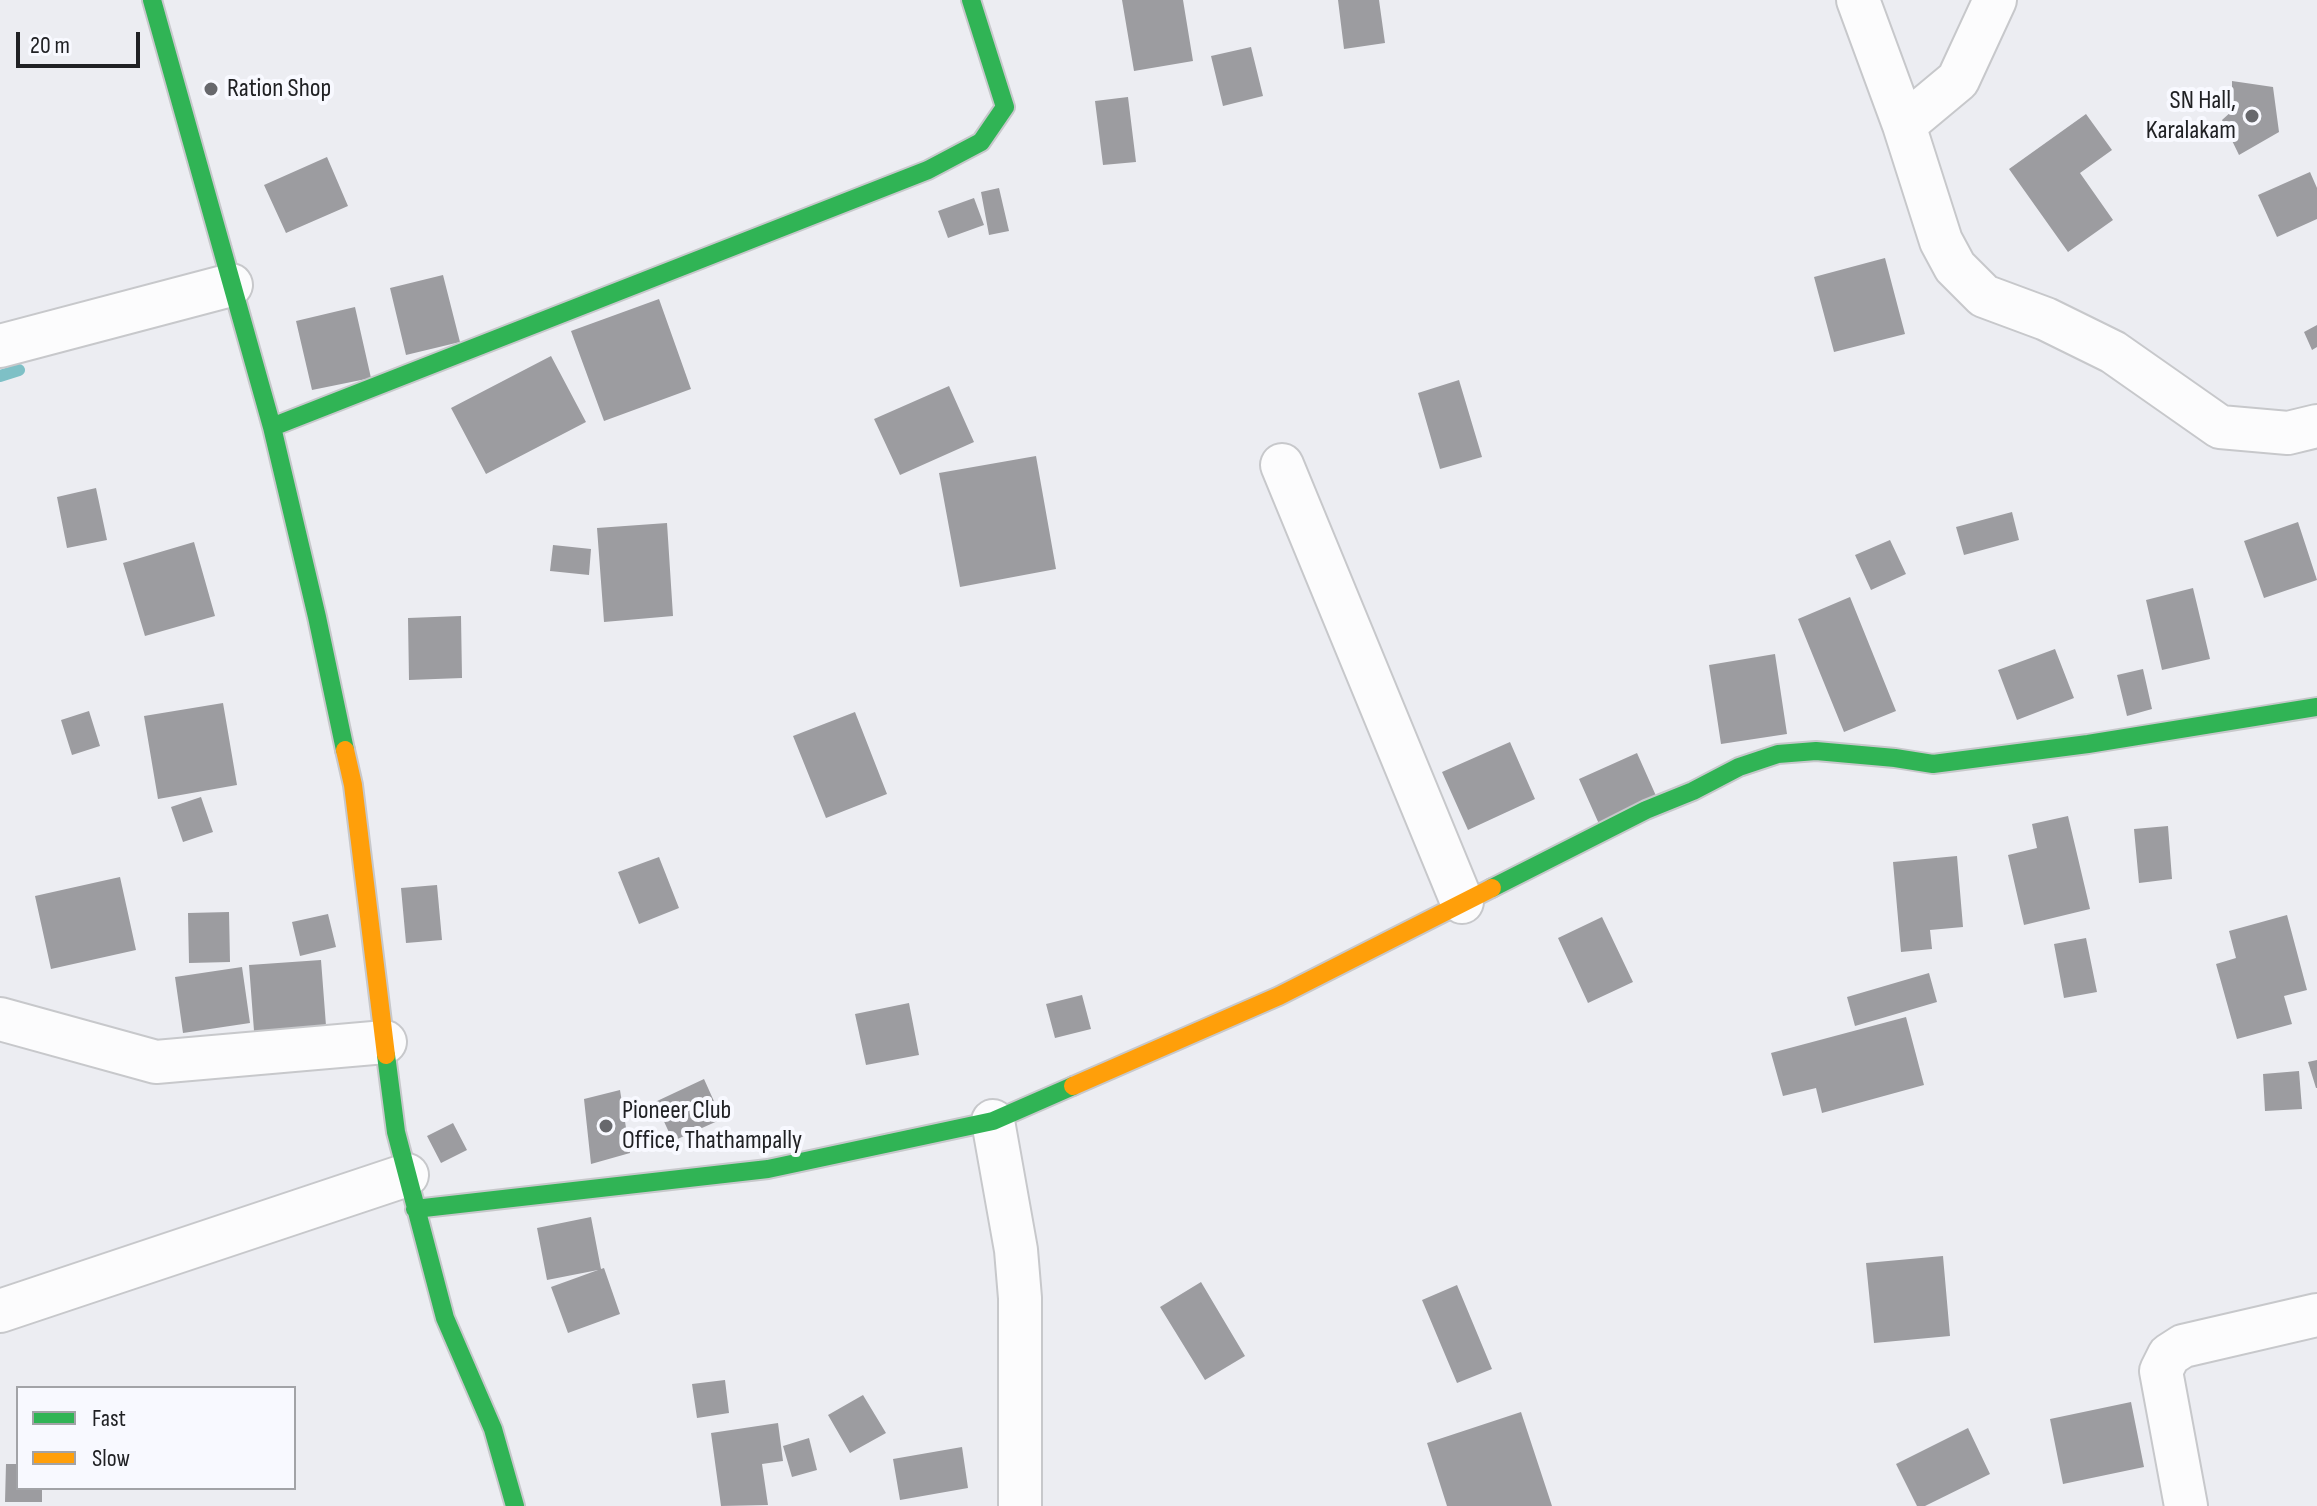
<!DOCTYPE html>
<html>
<head>
<meta charset="utf-8">
<style>
  body { margin:0 }
  #map { position:relative; width:2317px; height:1506px; overflow:hidden; background:#ecedf2; font-family:"Sofia Sans Condensed",sans-serif }
  canvas { display:block }
  .legend { position:absolute; left:16px; top:1386px; width:280px; height:104px; box-sizing:border-box; background:#f8f9ff; border:2px solid #a2a3a7; margin:0; padding:10px 14px; list-style:none; font-size:24px; color:#202124 }
  .legend li { display:flex; align-items:center; gap:16px; height:40px }
  .legend b { width:40px; border:2px solid #a2a3a7 }
  .scale { position:absolute; left:16px; top:32px; width:124px; height:36px; box-sizing:border-box; border:4px solid #202124; border-top:0; padding-left:10px; font-size:24px; line-height:28px; white-space:nowrap; color:#202124; -webkit-text-stroke:6px #f8f9ff; paint-order:stroke }
</style>
</head>
<body>
<div id="map">
<canvas width="2317" height="1506"></canvas>
<ul class="legend">
<li><b style="height:10px;background:#30b455"></b>Fast</li>
<li><b style="height:10px;background:#ff9f0a"></b>Slow</li>
</ul>
<div class="scale">20 m</div>
</div>
<script>
const ctx = document.querySelector('canvas').getContext('2d');
ctx.lineJoin = 'round';
function toPath(rows) {
  const path = new Path2D();
  for (const r of rows) {
    path.moveTo(r[0], r[1]);
    for (let i = 2; i < r.length; i += 2) path.lineTo(r[i], r[i + 1]);
  }
  return path;
}
function strokePath(path, color, width, dash) {
  ctx.strokeStyle = color;
  ctx.lineWidth = width;
  ctx.lineCap = dash ? 'butt' : 'round';
  ctx.setLineDash(dash || []);
  ctx.stroke(path);
}
function fillPath(path, color) {
  ctx.fillStyle = color;
  ctx.fill(path, 'evenodd');
}
function write(font, color, halo, rows, align = 'center') {
  ctx.font = font + ' "Sofia Sans Condensed",sans-serif';
  ctx.lineWidth = 8;
  ctx.setLineDash([]);
  ctx.textBaseline = 'middle';
  ctx.strokeStyle = halo;
  ctx.fillStyle = color;
  for (const [text, x, y, turn = 0] of rows) {
    ctx.save();
    ctx.translate(x, y);
    ctx.rotate((+turn || 0) * Math.PI / 180);
    ctx.textAlign = isNaN(turn) ? turn : align;
    if (halo) ctx.strokeText(text, 0, 0);
    ctx.fillText(text, 0, 0);
    ctx.restore();
  }
}
strokePath(toPath([
  [0,376,19,370]
]), '#7ec0c6', 12);
fillPath(toPath([
  [1122,0,1183,0,1193,61,1134,71],
  [1338,0,1379,0,1385,43,1344,49],
  [1251,47,1263,96,1223,106,1211,56],
  [2232,81,2273,87,2279,132,2239,155,2222,120,2232,111],
  [1128,97,1136,162,1103,165,1095,101],
  [2086,114,2112,150,2080,173,2113,220,2068,252,2009,169],
  [327,157,348,206,286,233,264,185],
  [2310,172,2317,188,2317,219,2277,237,2258,195],
  [999,188,1009,231,989,235,981,192],
  [974,198,984,225,948,238,938,211],
  [1885,258,1905,334,1834,352,1814,277],
  [443,275,460,342,406,355,390,288],
  [659,299,691,389,604,421,571,331],
  [355,307,371,378,312,390,296,321],
  [2317,325,2317,347,2312,350,2304,332],
  [551,356,586,422,486,474,451,408],
  [1459,380,1482,457,1440,469,1418,393],
  [949,386,974,442,900,475,874,419],
  [1036,456,1056,569,960,587,939,473],
  [96,488,107,540,67,548,57,497],
  [2012,512,2019,540,1964,555,1956,527],
  [2298,522,2317,580,2264,598,2244,541],
  [667,523,673,616,604,622,597,528],
  [1890,540,1906,574,1871,590,1855,555],
  [194,542,215,616,145,636,123,563],
  [553,545,591,549,589,575,550,571],
  [2193,588,2210,659,2162,670,2146,600],
  [1850,597,1896,711,1844,732,1798,619],
  [461,616,462,678,409,680,408,618],
  [2055,649,2074,698,2017,720,1998,670],
  [1775,654,1787,734,1721,744,1709,665],
  [2143,669,2152,709,2127,716,2117,675],
  [223,703,237,785,158,799,144,716],
  [89,711,100,746,72,755,61,720],
  [855,712,887,794,826,818,793,736],
  [1510,742,1535,799,1468,830,1442,772],
  [1637,753,1657,798,1599,824,1579,779],
  [201,797,213,832,183,842,171,807],
  [2068,816,2090,909,2024,925,2008,855,2037,848,2032,824],
  [2168,826,2172,879,2139,883,2134,829],
  [1957,856,1963,927,1930,930,1932,949,1901,952,1893,862],
  [659,857,679,908,639,924,618,872],
  [120,877,136,950,51,969,35,896],
  [437,885,442,940,406,943,401,888],
  [229,912,230,962,189,963,188,913],
  [328,914,336,947,300,956,292,922],
  [2287,915,2307,990,2284,996,2292,1024,2237,1039,2216,964,2236,958,2229,931],
  [1602,917,1633,982,1588,1003,1558,938],
  [2086,938,2097,992,2064,998,2054,944],
  [321,960,327,1039,255,1044,249,965],
  [242,967,250,1023,183,1033,175,977],
  [1929,973,1937,1002,1855,1026,1847,997],
  [1082,995,1091,1029,1055,1038,1046,1004],
  [909,1003,919,1055,866,1065,855,1014],
  [1906,1017,1924,1085,1822,1113,1816,1088,1783,1096,1771,1053],
  [2317,1060,2317,1088,2316,1088,2308,1062],
  [2299,1071,2302,1109,2265,1111,2263,1074],
  [704,1079,722,1119,673,1141,655,1102],
  [620,1090,630,1153,591,1164,584,1099],
  [453,1123,467,1150,441,1163,427,1136],
  [591,1217,601,1269,604,1268,620,1314,568,1333,551,1287,598,1270,547,1280,537,1228],
  [1943,1256,1950,1336,1874,1343,1866,1263],
  [1201,1282,1245,1356,1205,1380,1160,1307],
  [1457,1285,1492,1369,1457,1383,1422,1300],
  [725,1380,729,1413,697,1418,692,1384],
  [863,1395,886,1433,850,1453,828,1415],
  [2131,1402,2144,1467,2063,1484,2050,1419],
  [1521,1412,1552,1506,1447,1506,1427,1443],
  [778,1423,783,1461,762,1464,768,1505,721,1506,711,1433],
  [1968,1428,1990,1474,1925,1506,1917,1506,1896,1464],
  [809,1438,817,1470,792,1477,783,1446],
  [962,1447,968,1488,900,1500,893,1459],
  [6,1464,18,1464,18,1488,42,1488,42,1502,5,1502]
]), '#9c9ca0');
const street = toPath([
  [1858,0,1904,125,1941,241,1955,267,1984,296,2046,319,2113,352,2220,427,2288,433,2317,426],
  [1904,125,1958,80,1995,0],
  [0,346,231,285],
  [1282,465,1462,902],
  [0,1019,156,1062,385,1042],
  [993,1121,1016,1250,1020,1298,1020,1506],
  [0,1311,407,1175],
  [2186,1506,2161,1371,2169,1355,2183,1346,2317,1315]
]);
const fast = toPath([
  [152,0,272,427,317,617,345,750],
  [272,427,928,170,981,142,1005,107,971,0],
  [1492,888,1646,810,1693,791,1739,767,1778,754,1816,751,1895,758,1933,764,2088,744,2317,707],
  [386,1055,396,1132,445,1318,493,1429,515,1506],
  [415,1209,768,1169,993,1121,1073,1086]
]);
const slow = toPath([
  [345,750,353,785,386,1055],
  [1073,1086,1279,996,1492,888]
]);
strokePath(street, '#c7c8cb', 46);
strokePath(fast, '#c7c8cb', 22);
strokePath(slow, '#c7c8cb', 22);
strokePath(street, '#fcfcfd', 42);
strokePath(fast, '#30b455', 18);
strokePath(slow, '#ff9f0a', 18);
for (const [x, y, r, color] of [
  [211,89,8,"#67686c"],
  [2252,116,8,"#67686c"],
  [606,1126,8,"#67686c"]
]) {
  const dot = new Path2D();
  dot.arc(x, y, r, 0, 2 * Math.PI);
  ctx.fillStyle = color;
  ctx.fill(dot);
  strokePath(dot, '#f8f9ff', 3);
}
write('26px', '#202124', '#f8f9ff', [
  ["Ration Shop",227,89],
  ["SN Hall,",2236,101,"right"],
  ["Karalakam",2236,131,"right"],
  ["Pioneer Club",622,1111],
  ["Office, Thathampally",622,1141]
], 'left');
</script>
</body>
</html>
